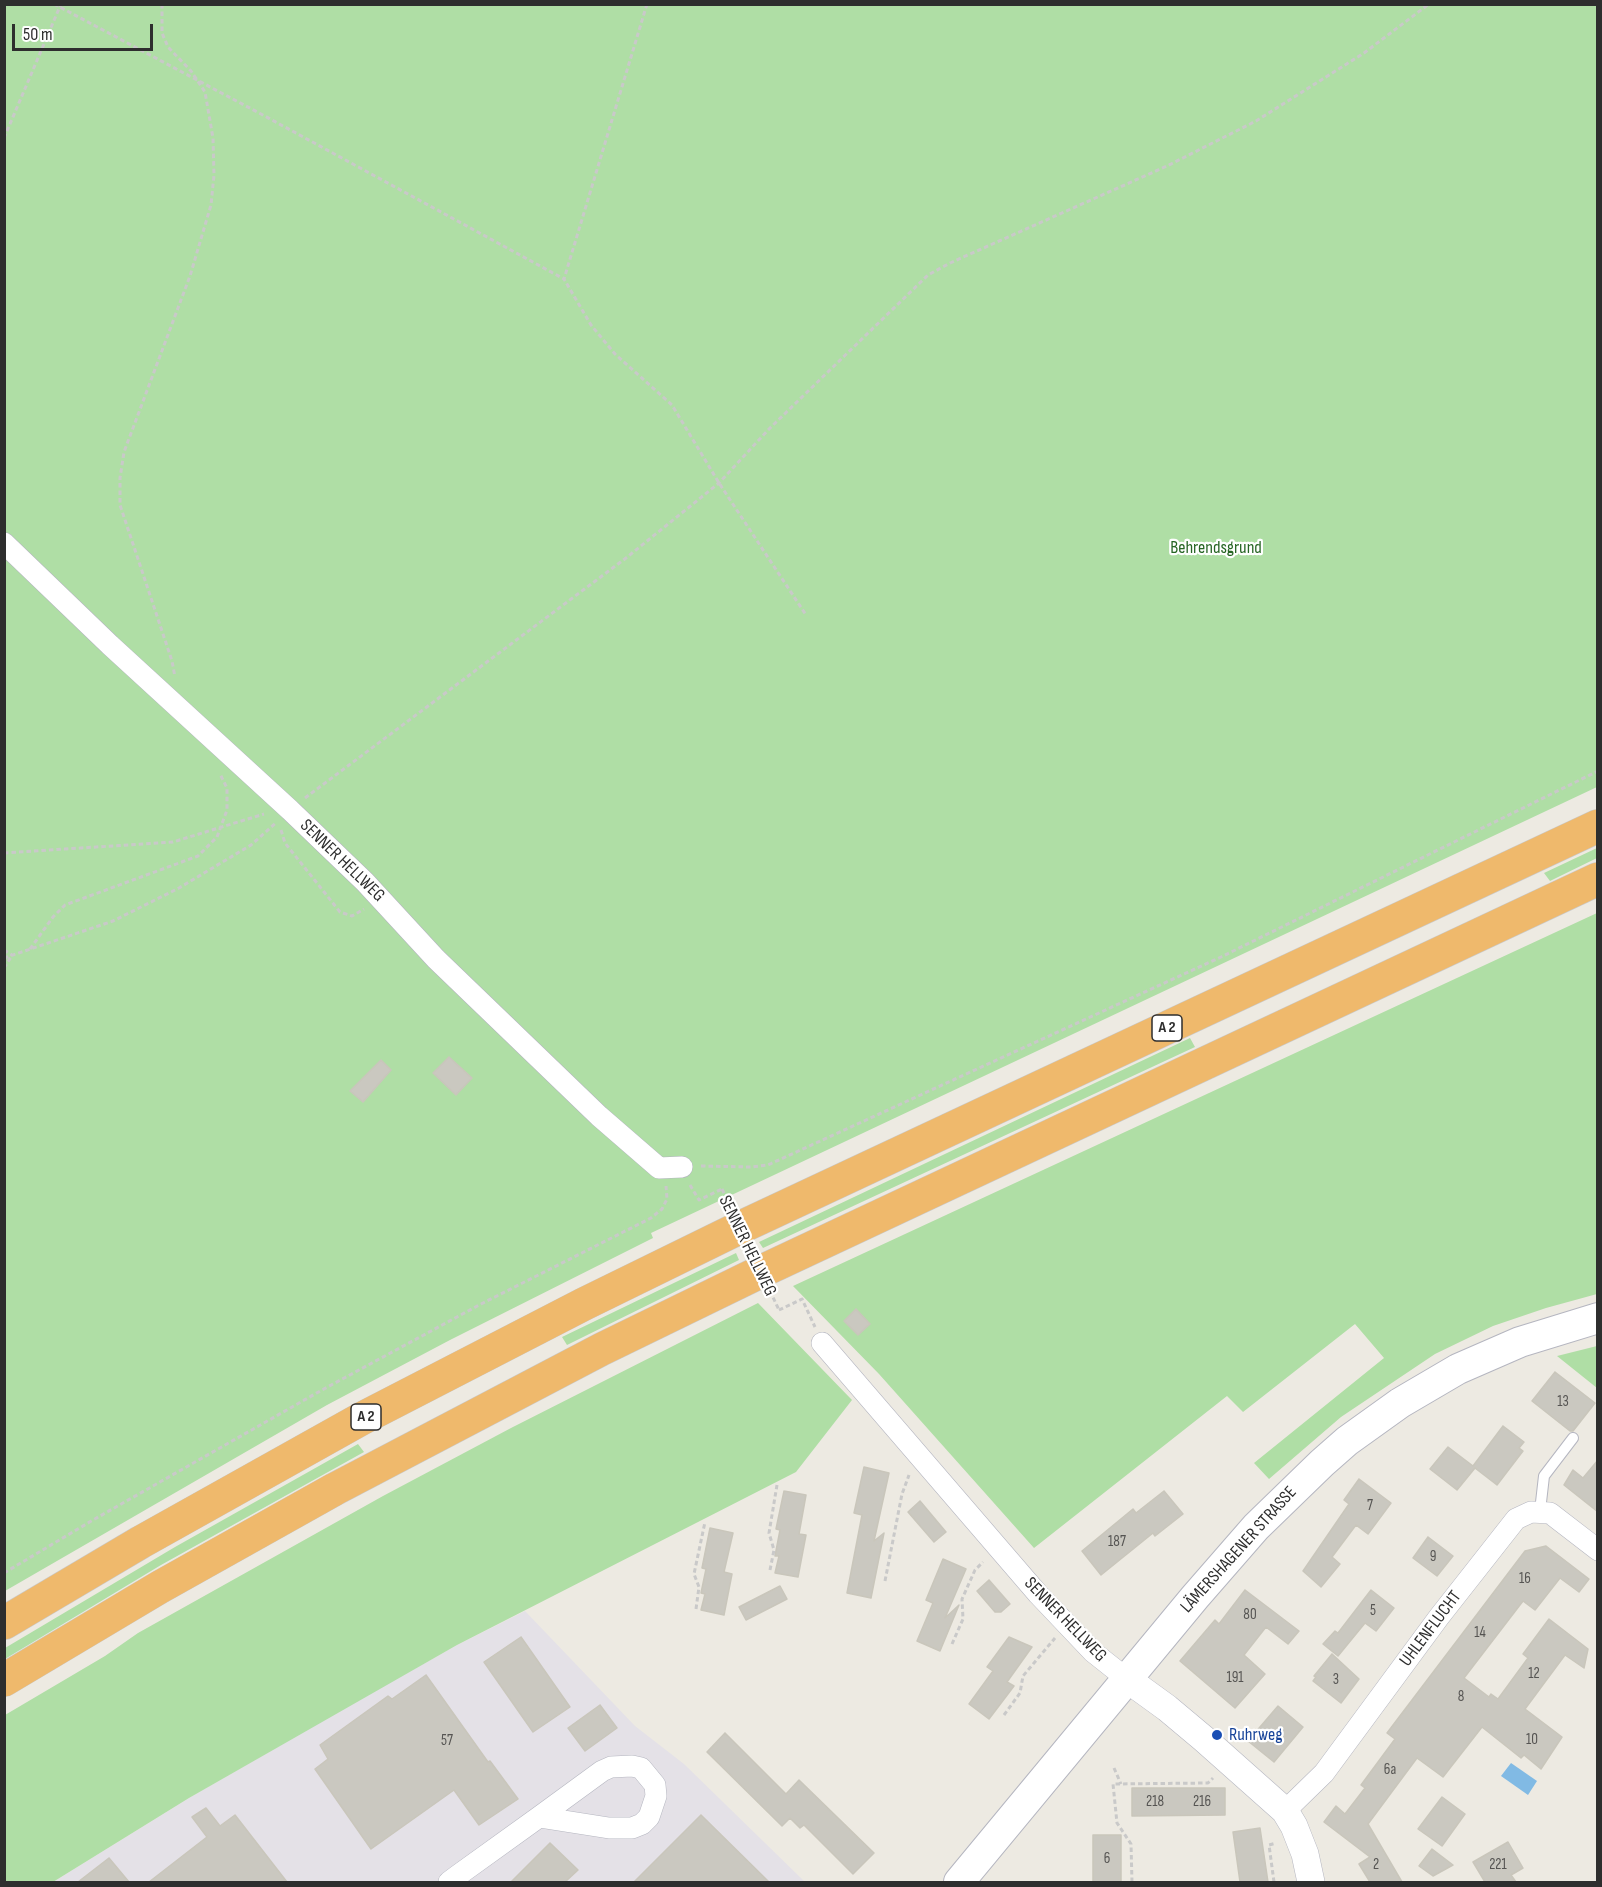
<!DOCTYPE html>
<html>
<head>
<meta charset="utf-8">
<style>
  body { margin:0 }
  #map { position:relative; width:1602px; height:1887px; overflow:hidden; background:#edeae2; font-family:"Sofia Sans Condensed",sans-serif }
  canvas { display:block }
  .frame { position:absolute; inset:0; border:6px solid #2e2e2e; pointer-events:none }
  .scale { position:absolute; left:12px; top:24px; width:141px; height:27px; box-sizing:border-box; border:3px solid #2e2e2e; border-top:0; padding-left:8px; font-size:18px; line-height:21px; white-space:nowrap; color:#2e2e2e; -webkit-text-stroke:4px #fff; paint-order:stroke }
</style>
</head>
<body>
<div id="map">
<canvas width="1602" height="1887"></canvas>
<div class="frame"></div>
<div class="scale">50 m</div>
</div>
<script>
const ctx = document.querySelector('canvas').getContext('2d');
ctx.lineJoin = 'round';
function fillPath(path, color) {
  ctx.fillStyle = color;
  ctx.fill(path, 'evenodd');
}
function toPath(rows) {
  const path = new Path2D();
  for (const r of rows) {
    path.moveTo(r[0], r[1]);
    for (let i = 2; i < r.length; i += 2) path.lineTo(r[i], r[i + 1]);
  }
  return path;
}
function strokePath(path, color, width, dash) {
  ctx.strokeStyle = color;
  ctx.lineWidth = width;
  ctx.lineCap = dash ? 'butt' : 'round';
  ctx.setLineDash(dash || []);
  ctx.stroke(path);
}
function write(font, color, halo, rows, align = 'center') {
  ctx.font = font + ' "Sofia Sans Condensed",sans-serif';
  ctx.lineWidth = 4.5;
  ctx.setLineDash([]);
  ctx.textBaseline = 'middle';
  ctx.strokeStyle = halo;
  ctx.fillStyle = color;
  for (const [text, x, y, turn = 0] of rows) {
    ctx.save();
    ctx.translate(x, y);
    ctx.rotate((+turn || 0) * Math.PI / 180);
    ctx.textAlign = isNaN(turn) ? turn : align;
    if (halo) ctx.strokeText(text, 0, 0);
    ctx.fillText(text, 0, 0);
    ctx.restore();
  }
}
fillPath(toPath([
  [525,1611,635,1726,684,1764,805,1882,53,1882,189,1798,360,1699,457,1645]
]), '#e4e1e7');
fillPath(toPath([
  [4,5,1597,5,1597,787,651,1233,653,1238,450,1340,327,1405,5,1591],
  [1597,848,1597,858,1550,881,1544,873],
  [1597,913,1597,1294,1546,1308,1493,1326,1435,1354,1341,1417,1269,1479,1254,1463,1384,1358,1355,1324,1243,1412,1227,1396,1034,1548,879,1374,793,1286],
  [1190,1038,1195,1047,763,1248,759,1242],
  [736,1253,739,1260,567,1345,562,1337],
  [758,1303,852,1400,796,1472,457,1645,189,1798,53,1882,5,1882,5,1715,105,1656,138,1633,383,1496,511,1428],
  [1597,1346,1598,1346,1597,1388,1557,1356],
  [358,1444,364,1452,161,1565,5,1659,5,1648,175,1547]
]), '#afdea5');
fillPath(toPath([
  [1511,1763,1537,1781,1528,1795,1501,1776]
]), '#81bae4');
const building = toPath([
  [449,1057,472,1078,456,1095,433,1073,449,1057],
  [381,1060,391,1070,363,1102,350,1091,381,1060],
  [856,1309,870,1324,858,1335,844,1321,856,1309],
  [1555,1372,1595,1403,1573,1431,1570,1431,1532,1401,1555,1372],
  [1503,1426,1524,1442,1519,1448,1523,1451,1497,1485,1475,1468,1457,1490,1430,1469,1448,1447,1473,1466,1503,1426],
  [1598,1460,1598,1512,1564,1485,1573,1470,1583,1478,1598,1460],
  [864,1467,889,1473,874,1541,884,1533,871,1598,847,1593,862,1515,854,1513,864,1467],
  [1359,1479,1391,1503,1368,1534,1356,1525,1332,1557,1340,1564,1321,1587,1303,1571,1349,1504,1344,1500,1359,1479],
  [784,1491,806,1495,799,1534,806,1535,798,1577,775,1573,779,1556,775,1556,780,1530,776,1529,784,1491],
  [1164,1491,1183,1514,1155,1536,1153,1533,1101,1575,1082,1551,1133,1509,1136,1513,1164,1491],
  [920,1501,946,1532,934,1542,908,1512,920,1501],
  [710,1528,733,1533,724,1572,732,1574,724,1615,701,1610,705,1594,701,1593,706,1569,702,1568,710,1528],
  [1428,1537,1453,1556,1437,1576,1413,1558,1428,1537],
  [1546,1546,1589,1579,1579,1592,1560,1578,1535,1610,1523,1601,1464,1678,1489,1697,1491,1694,1498,1699,1528,1658,1523,1654,1549,1619,1588,1649,1584,1668,1565,1655,1525,1709,1562,1737,1541,1769,1524,1755,1521,1758,1482,1727,1443,1777,1417,1758,1368,1824,1402,1882,1370,1882,1359,1864,1370,1857,1324,1822,1336,1806,1345,1814,1365,1788,1361,1785,1395,1739,1387,1733,1525,1551,1546,1546],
  [943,1559,966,1569,945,1618,959,1605,940,1651,917,1641,933,1603,926,1600,943,1559],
  [989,1580,1010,1604,1001,1612,995,1612,977,1591,989,1580],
  [780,1586,787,1599,746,1620,739,1607,780,1586],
  [1245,1590,1299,1631,1288,1644,1266,1627,1244,1655,1265,1674,1235,1708,1180,1661,1215,1620,1219,1624,1245,1590],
  [1371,1590,1394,1608,1376,1631,1365,1623,1338,1656,1323,1644,1335,1631,1338,1633,1371,1590],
  [521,1637,570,1707,533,1732,484,1662,521,1637],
  [1009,1637,1032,1647,1007,1682,1014,1686,989,1719,969,1704,993,1671,987,1667,1009,1637],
  [1332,1654,1359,1679,1341,1703,1313,1681,1316,1677,1314,1676,1332,1654],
  [426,1675,488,1762,490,1761,518,1799,479,1825,454,1790,371,1849,315,1769,328,1759,320,1745,388,1696,392,1699,426,1675],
  [600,1705,617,1728,585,1751,568,1728,600,1705],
  [1278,1706,1303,1727,1274,1762,1248,1741,1278,1706],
  [725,1733,786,1794,799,1780,874,1853,853,1874,804,1825,800,1828,790,1818,782,1826,707,1752,725,1733],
  [1132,1788,1225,1788,1225,1815,1132,1816,1132,1788],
  [1442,1797,1465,1814,1442,1846,1418,1829,1442,1797],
  [206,1808,220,1826,235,1815,287,1882,149,1882,207,1837,192,1817,206,1808],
  [701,1815,769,1882,634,1882,701,1815],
  [1260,1828,1268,1882,1240,1882,1233,1832,1260,1828],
  [1093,1835,1121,1835,1121,1882,1093,1882,1093,1835],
  [1508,1842,1523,1868,1511,1875,1516,1882,1485,1882,1473,1862,1508,1842],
  [550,1843,578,1870,565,1882,511,1882,550,1843],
  [1432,1849,1453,1865,1433,1876,1419,1866,1432,1849],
  [109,1858,129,1882,78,1882,109,1858]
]);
fillPath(building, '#cac8c0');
strokePath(building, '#c9c6bb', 1.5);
const service = toPath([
  [1540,1511,1544,1476,1573,1438]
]);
const minor = toPath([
  [4,543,110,645,290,810,365,882,436,959,599,1116,659,1168,682,1167],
  [822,1343,1038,1594,1093,1652,1127,1679],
  [1285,1811,1324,1773,1439,1617,1516,1519,1531,1512,1550,1513,1598,1550],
  [449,1882,457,1876,539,1817,602,1771,611,1767,632,1766,641,1768,655,1785,656,1796,649,1817,642,1824,632,1828,609,1828,539,1817]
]);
const tertiary = toPath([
  [1127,1679,1167,1708,1204,1739,1285,1811,1294,1826,1305,1854,1311,1882]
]);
const secondary = toPath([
  [959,1882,1195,1597,1256,1527,1322,1463,1347,1441,1400,1403,1458,1369,1520,1342,1598,1318]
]);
const motorway = toPath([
  [4,1623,141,1542,361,1419,584,1304,737,1229,1598,826],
  [4,1680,160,1587,335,1489,602,1349,758,1273,1598,879]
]);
strokePath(service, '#b5b6c0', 12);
strokePath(minor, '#b5b6c0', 22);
strokePath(tertiary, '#b5b6c0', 28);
strokePath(secondary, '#b5b6c0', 32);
strokePath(motorway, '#c9c9c9', 34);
strokePath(toPath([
  [54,4,261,114,564,279],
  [162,4,162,33,168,47,191,71,205,92,213,138,214,175,211,205,190,276,124,452,120,478,120,505,172,661,175,677],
  [647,4,564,279,591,325,615,354,672,405,719,483,806,615],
  [4,138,61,4],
  [305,798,626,558,719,483,769,429,928,275,950,263,1167,166,1256,121,1364,53,1429,4],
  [281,830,285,843,340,912,352,916,364,909],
  [4,853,173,842,264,814],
  [30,949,53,917,65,905,198,856,217,837,227,810,227,788,220,774],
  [4,950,12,955],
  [4,958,113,921,179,888,251,845,277,822],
  [4,968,11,957],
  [701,1166,751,1167,768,1165,1221,957,1598,771],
  [690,1185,699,1200,722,1189],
  [779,1310,802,1299,815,1327],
  [770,1570,774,1550,769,1533,777,1485],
  [4,1573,93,1520,322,1390,481,1304,651,1218,662,1209,667,1199,666,1186],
  [885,1581,902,1494,909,1475],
  [696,1609,699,1587,694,1574,705,1522],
  [952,1644,963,1619,962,1599,975,1570,983,1562],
  [1004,1715,1020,1693,1023,1676,1055,1638],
  [1114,1768,1121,1784],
  [1132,1882,1131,1844,1117,1823,1113,1784,1208,1783,1213,1778],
  [1274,1882,1269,1845,1276,1843]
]), '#c9c9c9', 3, [4.5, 3]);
strokePath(service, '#fff', 10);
strokePath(minor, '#fff', 21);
strokePath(tertiary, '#fff', 27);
strokePath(secondary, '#fff', 30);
strokePath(motorway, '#efb96c', 33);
strokePath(toPath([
  [722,1189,779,1310]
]), '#c9c9c9', 3, [4.5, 3]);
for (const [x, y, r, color] of [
  [1217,1735,6,"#1a4fb4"]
]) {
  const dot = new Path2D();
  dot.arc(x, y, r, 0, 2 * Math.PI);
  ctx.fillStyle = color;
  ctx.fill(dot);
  strokePath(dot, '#fff', 2);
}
write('15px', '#555452', null, [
  ["13",1563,1402],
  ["7",1370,1506],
  ["187",1117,1542],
  ["9",1433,1557],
  ["16",1525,1579],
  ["5",1373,1611],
  ["80",1250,1615],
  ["14",1480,1633],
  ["12",1534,1674],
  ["191",1235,1678],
  ["3",1336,1680],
  ["8",1461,1697],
  ["10",1532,1740],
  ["57",447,1741],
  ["6a",1390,1770],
  ["218",1155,1802],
  ["216",1202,1802],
  ["6",1107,1859],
  ["2",1376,1865],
  ["221",1498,1865]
]);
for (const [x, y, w] of [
  [1167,1028,30],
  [366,1417,30]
]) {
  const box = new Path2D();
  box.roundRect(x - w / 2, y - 13, w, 26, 4.5);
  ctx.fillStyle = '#fff';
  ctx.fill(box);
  strokePath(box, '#2e2e2e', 1.5);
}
write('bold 16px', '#2e2e2e', null, [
  ["A 2",1167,1028],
  ["A 2",366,1417]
]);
write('18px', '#266523', '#fff', [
  ["Behrendsgrund",1216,548]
]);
write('18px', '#2e2e2e', '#fff', [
  ["SENNER HELLWEG",342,861,44],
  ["SENNER HELLWEG",747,1246,64],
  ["LÄMERSHAGENER STRASSE",1239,1550,-48],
  ["SENNER HELLWEG",1065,1620,46],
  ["UHLENFLUCHT",1431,1629,-53]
]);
write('18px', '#164399', '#fff', [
  ["Ruhrweg",1229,1735]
], 'left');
</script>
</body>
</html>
